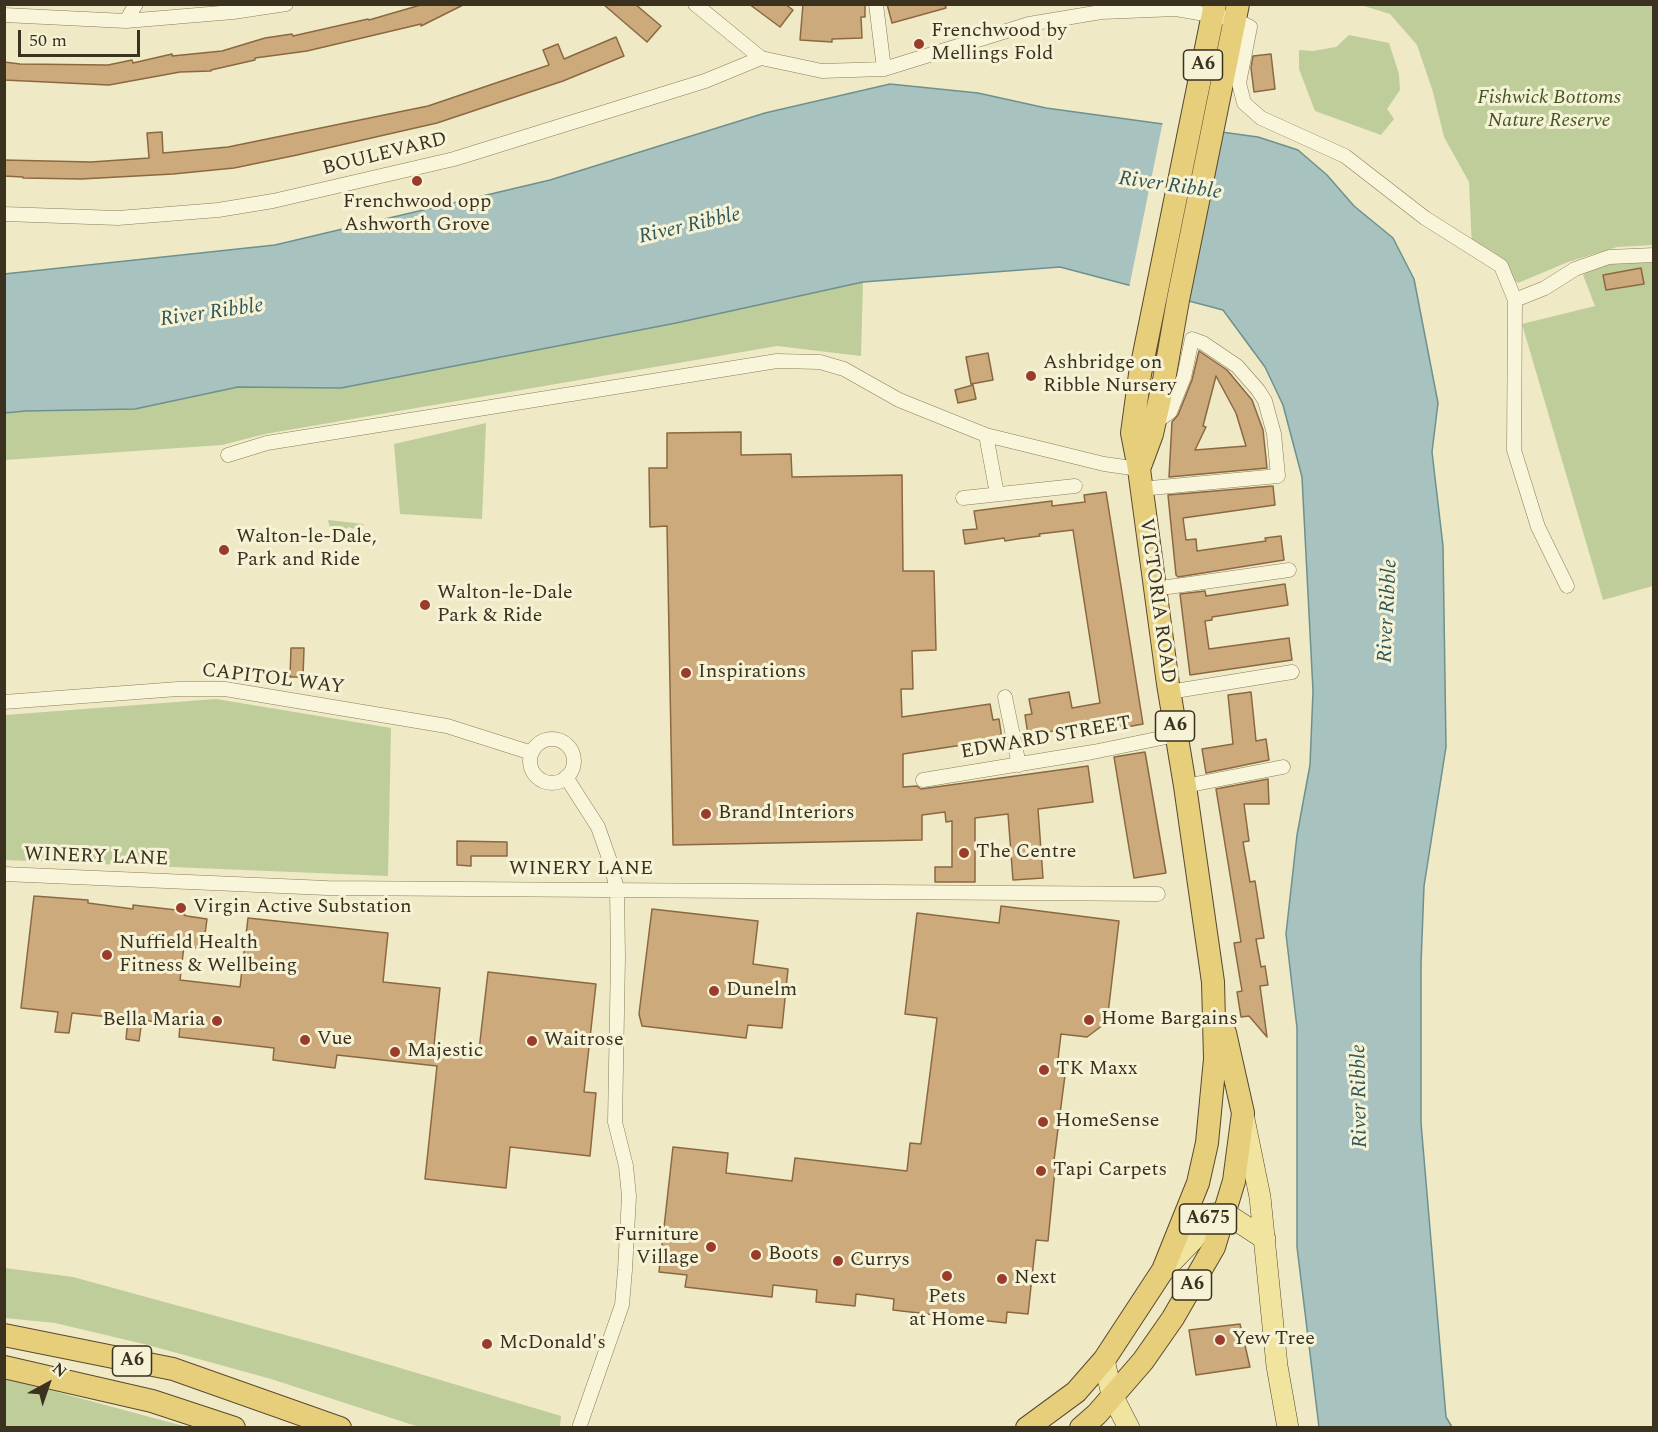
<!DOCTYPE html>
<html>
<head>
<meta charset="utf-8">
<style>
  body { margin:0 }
  #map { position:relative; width:1658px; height:1432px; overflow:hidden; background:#efe9c6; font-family:Spectral,serif }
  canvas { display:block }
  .frame { position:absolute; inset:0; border:6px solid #3a311f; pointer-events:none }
  .north { position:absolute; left:18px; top:1354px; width:60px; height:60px; -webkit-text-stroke:4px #f6f2d6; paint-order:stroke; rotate:40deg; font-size:16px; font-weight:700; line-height:24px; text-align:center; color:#3a311f }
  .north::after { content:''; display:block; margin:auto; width:21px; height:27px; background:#3a311f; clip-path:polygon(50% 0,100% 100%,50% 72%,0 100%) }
  .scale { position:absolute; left:18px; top:30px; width:122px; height:27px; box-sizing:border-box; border:3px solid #3a311f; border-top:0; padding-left:8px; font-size:18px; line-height:21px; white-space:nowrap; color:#3a311f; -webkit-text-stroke:4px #f6f2d6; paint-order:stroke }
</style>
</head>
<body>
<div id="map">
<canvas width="1658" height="1432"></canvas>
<div class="frame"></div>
<div class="north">N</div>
<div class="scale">50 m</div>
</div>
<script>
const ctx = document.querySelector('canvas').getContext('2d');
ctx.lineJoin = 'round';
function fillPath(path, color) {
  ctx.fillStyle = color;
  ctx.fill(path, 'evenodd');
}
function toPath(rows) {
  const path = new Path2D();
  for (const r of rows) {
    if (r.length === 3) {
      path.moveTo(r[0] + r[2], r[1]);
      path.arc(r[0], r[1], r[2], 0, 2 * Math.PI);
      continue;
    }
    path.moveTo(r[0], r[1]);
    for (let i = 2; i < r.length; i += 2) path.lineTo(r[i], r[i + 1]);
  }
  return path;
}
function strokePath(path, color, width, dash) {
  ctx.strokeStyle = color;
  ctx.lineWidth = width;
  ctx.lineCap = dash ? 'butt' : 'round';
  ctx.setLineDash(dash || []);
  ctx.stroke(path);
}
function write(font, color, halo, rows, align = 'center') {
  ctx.font = font + ' Spectral,serif';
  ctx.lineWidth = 6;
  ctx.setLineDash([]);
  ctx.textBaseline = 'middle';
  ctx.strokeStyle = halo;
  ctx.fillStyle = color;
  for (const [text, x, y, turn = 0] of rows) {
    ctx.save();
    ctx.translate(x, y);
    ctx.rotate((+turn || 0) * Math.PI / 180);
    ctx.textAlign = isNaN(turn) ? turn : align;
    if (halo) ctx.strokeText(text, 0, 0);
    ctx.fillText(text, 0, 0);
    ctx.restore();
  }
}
fillPath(toPath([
  [1361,5,1653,5,1653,245,1617,247,1568,262,1518,283,1472,248,1469,182,1444,137,1433,92,1417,45,1390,14],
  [1349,35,1389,43,1399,74,1400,90,1387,109,1394,119,1381,135,1315,111,1299,69,1299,50,1313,51,1336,47],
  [1653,255,1653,586,1603,600,1522,324,1595,306,1583,275,1589,269,1614,260],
  [863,282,861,356,777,346,265,434,222,445,5,460,5,413,25,411,135,409,238,387,341,388,676,323],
  [486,423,482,519,400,514,394,444],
  [328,520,364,524,359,531,349,527,332,536],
  [216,699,391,728,388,876,5,860,5,715],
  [5,1268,73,1277,333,1348,561,1416,560,1426,419,1427,271,1379,148,1345,55,1323,5,1318],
  [5,1378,187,1427,5,1427]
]), '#bfcd9a');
const water = toPath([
  [890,84,978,93,1046,108,1258,137,1298,150,1327,175,1354,206,1393,238,1414,279,1438,403,1432,452,1443,546,1446,747,1424,886,1421,964,1421,1123,1446,1417,1452,1427,1319,1427,1297,1247,1297,1028,1286,934,1297,835,1310,765,1313,691,1302,477,1283,405,1265,367,1223,310,1060,267,863,282,676,323,341,388,238,387,135,409,25,411,5,413,4,274,275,245,550,180,765,113,890,84]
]);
fillPath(water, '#a7c2bf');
strokePath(water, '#6e918e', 1.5);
fillPath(toPath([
  [1163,121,1224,130,1189,303,1129,288]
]), '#efe9c6');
const building = toPath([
  [424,4,465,4,421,26,421,24,307,51,255,58,255,60,211,70,211,71,180,72,109,85,4,80,4,62,20,64,108,65,132,60,133,63,172,54,172,56,222,51,265,38,292,34,293,36,368,19,369,20,424,4],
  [603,4,635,4,661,26,647,42,603,4],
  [749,4,785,4,793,10,780,27,749,4],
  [803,4,865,4,865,17,861,17,862,38,832,39,832,42,800,40,803,4],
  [887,4,945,4,946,8,892,23,887,4],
  [616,37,624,56,563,81,437,123,297,155,234,168,173,174,81,179,23,178,23,177,4,176,4,160,91,162,149,158,147,133,162,132,163,153,228,147,428,106,549,65,543,50,558,44,564,59,616,37],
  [1271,54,1275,89,1254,92,1251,68,1253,56,1271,54],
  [1641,268,1644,284,1606,290,1603,275,1641,268],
  [1199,351,1227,370,1252,400,1263,430,1267,468,1169,477,1172,422,1178,415,1192,380,1199,351],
  [1216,376,1236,413,1246,446,1195,450,1206,427,1203,426,1216,376],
  [988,353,993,380,971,384,966,357,988,353],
  [973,385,976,399,958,403,955,390,973,385],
  [741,432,741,455,791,454,792,477,902,475,903,571,934,571,936,650,912,651,913,689,901,689,902,717,990,704,993,720,999,719,1002,739,903,754,903,787,917,786,921,789,1088,766,1093,802,1038,809,1043,878,1013,880,1008,814,975,818,975,882,935,882,935,867,952,867,952,821,946,822,945,812,922,815,922,840,673,845,667,526,650,527,649,468,667,468,667,433,741,432],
  [1273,486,1275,505,1183,518,1186,540,1196,539,1197,551,1266,541,1265,538,1281,536,1284,560,1178,577,1176,575,1168,495,1273,486],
  [1106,492,1143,724,1121,728,1120,721,1028,735,1025,715,1032,714,1029,699,1069,692,1072,708,1100,703,1073,530,1039,534,1040,536,1017,539,1005,541,1004,538,965,544,963,530,977,529,974,511,1052,501,1052,506,1085,502,1084,495,1106,492],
  [1285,584,1288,605,1212,617,1212,620,1205,621,1209,649,1289,638,1292,660,1190,675,1180,594,1205,591,1206,596,1285,584],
  [291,648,304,648,303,677,290,677,291,648],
  [1251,692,1256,741,1266,739,1269,760,1206,773,1202,749,1233,744,1228,695,1251,692],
  [1145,752,1166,873,1134,878,1114,757,1145,752],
  [1268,779,1269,804,1244,804,1249,841,1243,842,1250,882,1255,881,1264,938,1256,939,1261,967,1265,966,1268,985,1260,986,1267,1037,1249,1016,1241,1017,1237,992,1242,991,1234,943,1241,942,1216,789,1268,779],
  [457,841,507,842,507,856,471,856,471,866,457,865,457,841],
  [34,896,88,900,88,903,133,909,133,905,185,911,184,915,187,916,207,919,203,949,184,946,180,980,240,987,248,918,388,933,383,982,440,988,434,1045,479,1050,488,972,596,984,584,1092,596,1093,590,1156,510,1147,506,1188,425,1179,437,1066,337,1055,335,1068,273,1060,274,1048,179,1037,180,1025,142,1020,139,1041,126,1039,128,1019,72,1013,69,1033,55,1032,58,1012,21,1008,34,896],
  [1001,906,1119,921,1107,1022,1087,1037,1061,1034,1058,1059,1067,1060,1054,1160,1056,1160,1048,1241,1036,1240,1028,1314,1007,1312,1006,1323,893,1310,894,1299,856,1294,855,1306,816,1302,817,1290,773,1285,772,1297,685,1287,687,1275,659,1272,673,1147,728,1153,726,1173,792,1181,795,1158,907,1171,910,1143,921,1144,937,1018,905,1014,917,913,999,923,1001,906],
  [652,909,758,921,753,964,788,969,782,1028,748,1025,746,1038,642,1026,639,1014,652,909],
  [1240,1324,1250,1367,1196,1375,1189,1330,1240,1324]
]);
fillPath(building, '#cdaa7c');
strokePath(building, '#8a6941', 1.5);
const minor = toPath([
  [695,4,761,58,822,71,884,69,1029,24,1101,12,1176,9,1234,19,1250,27,1239,83,1244,103,1261,118,1345,156,1425,218,1501,266,1515,300,1514,450,1538,527,1567,586],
  [876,4,884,69],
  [4,15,126,21,233,12,286,4],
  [126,21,136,4],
  [4,214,118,218,218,210,273,201,454,159,705,81,761,58],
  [1515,300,1545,288,1575,269,1609,257,1654,255],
  [986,435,997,494],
  [228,455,267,443,777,361,820,362,844,369,899,400,986,435,1104,464,1139,469],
  [1140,489,1278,476,1274,434,1265,401,1258,390,1237,366,1203,343,1192,339,1184,377,1170,412,1154,423],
  [963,498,1075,486],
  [1154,589,1289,570],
  [1169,692,1292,672],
  [1005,697,1019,765],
  [4,702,178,689,225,689,447,726,532,753],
  [552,761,22],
  [566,777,598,827,611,864,617,890,618,957,615,1122,626,1166,629,1196,625,1270,622,1305,579,1428],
  [923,780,1093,752,1176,735],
  [1185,786,1283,767],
  [4,874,327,888,1158,894]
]);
const primary = toPath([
  [1244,1119,1260,1197,1277,1366,1288,1428],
  [1164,1270,1193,1240,1211,1214,1225,1213,1265,1239],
  [1104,1360,1112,1395,1129,1428]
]);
const trunk = toPath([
  [1139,469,1152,434,1164,380,1178,300,1238,4],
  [4,1335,173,1369,340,1428],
  [4,1367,152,1401,234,1428],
  [1027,1428,1076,1392,1104,1360,1163,1270,1198,1183,1207,1143,1215,1059,1213,982,1185,786,1168,684,1139,469,1132,433,1140,374,1215,4],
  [1081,1428,1097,1414,1143,1361,1173,1318,1214,1247,1234,1181,1243,1113,1225,1033]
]);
strokePath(minor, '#8a7c5b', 15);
strokePath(primary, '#584930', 22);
strokePath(trunk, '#584930', 24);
strokePath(minor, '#f9f5da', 14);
strokePath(primary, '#f1e49e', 21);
strokePath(trunk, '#e7ce7a', 22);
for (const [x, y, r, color] of [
  [919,44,6,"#9a3c2b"],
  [417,181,6,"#9a3c2b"],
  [1031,376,6,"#9a3c2b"],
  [224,550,6,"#9a3c2b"],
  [425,605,6,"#9a3c2b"],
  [686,673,6,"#9a3c2b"],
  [706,814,6,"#9a3c2b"],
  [964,853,6,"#9a3c2b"],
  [181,908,6,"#9a3c2b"],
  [107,955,6,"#9a3c2b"],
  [714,991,6,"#9a3c2b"],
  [1089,1020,6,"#9a3c2b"],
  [217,1021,6,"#9a3c2b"],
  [305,1040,6,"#9a3c2b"],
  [532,1041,6,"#9a3c2b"],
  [395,1052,6,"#9a3c2b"],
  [1044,1070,6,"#9a3c2b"],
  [1043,1122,6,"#9a3c2b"],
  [1041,1171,6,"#9a3c2b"],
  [711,1247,6,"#9a3c2b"],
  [756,1255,6,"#9a3c2b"],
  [838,1261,6,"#9a3c2b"],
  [947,1276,6,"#9a3c2b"],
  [1002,1279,6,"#9a3c2b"],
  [1220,1340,6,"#9a3c2b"],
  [487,1344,6,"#9a3c2b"]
]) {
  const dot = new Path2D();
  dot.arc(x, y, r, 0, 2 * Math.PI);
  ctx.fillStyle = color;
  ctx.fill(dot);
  strokePath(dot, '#f6f2d6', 2);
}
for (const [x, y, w] of [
  [1203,65,39],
  [1175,726,39],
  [1208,1219,57],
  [1192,1285,39],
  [132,1361,39]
]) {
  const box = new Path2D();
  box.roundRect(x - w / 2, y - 15, w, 30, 4.5);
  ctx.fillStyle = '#f6f2d6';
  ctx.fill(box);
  strokePath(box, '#3a311f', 1.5);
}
write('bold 18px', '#3a311f', null, [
  ["A6",1203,65],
  ["A6",1175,726],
  ["A675",1208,1219],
  ["A6",1192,1285],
  ["A6",132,1361]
]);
write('20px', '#3a311f', '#f6f2d6', [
  ["Frenchwood by",931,32],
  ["Mellings Fold",931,55],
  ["Frenchwood opp",417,203,"center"],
  ["Ashworth Grove",417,226,"center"],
  ["Ashbridge on",1043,364],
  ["Ribble Nursery",1043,387],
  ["Walton-le-Dale,",236,538],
  ["Park and Ride",236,561],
  ["Walton-le-Dale",437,594],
  ["Park & Ride",437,617],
  ["Inspirations",698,673],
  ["Brand Interiors",718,814],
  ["The Centre",976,853],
  ["Virgin Active Substation",193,908],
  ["Nuffield Health",119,944],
  ["Fitness & Wellbeing",119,967],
  ["Dunelm",726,991],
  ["Home Bargains",1101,1020],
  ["Bella Maria",205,1021,"right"],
  ["Vue",317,1040],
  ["Waitrose",544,1041],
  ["Majestic",407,1052],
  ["TK Maxx",1056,1070],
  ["HomeSense",1055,1122],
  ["Tapi Carpets",1053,1171],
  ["Furniture",699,1236,"right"],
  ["Village",699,1259,"right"],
  ["Boots",768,1255],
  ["Currys",850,1261],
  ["Next",1014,1279],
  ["Pets",947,1298,"center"],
  ["at Home",947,1321,"center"],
  ["Yew Tree",1232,1340],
  ["McDonald's",499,1344]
], 'left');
write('italic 20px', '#435726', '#f6f2d6', [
  ["Fishwick Bottoms",1549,99],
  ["Nature Reserve",1549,122]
]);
write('20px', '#3a311f', '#f6f2d6', [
  ["BOULEVARD",385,155,-14],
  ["VICTORIA ROAD",1156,601,82],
  ["CAPITOL WAY",273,680,7],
  ["EDWARD STREET",1046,739,-10],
  ["WINERY LANE",96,858,2],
  ["WINERY LANE",581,870]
]);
write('italic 21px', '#2f565a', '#f6f2d6', [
  ["River Ribble",1170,187,8],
  ["River Ribble",690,227,-13],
  ["River Ribble",212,314,-8],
  ["River Ribble",1389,611,-87],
  ["River Ribble",1361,1096,-91]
]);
</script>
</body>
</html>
